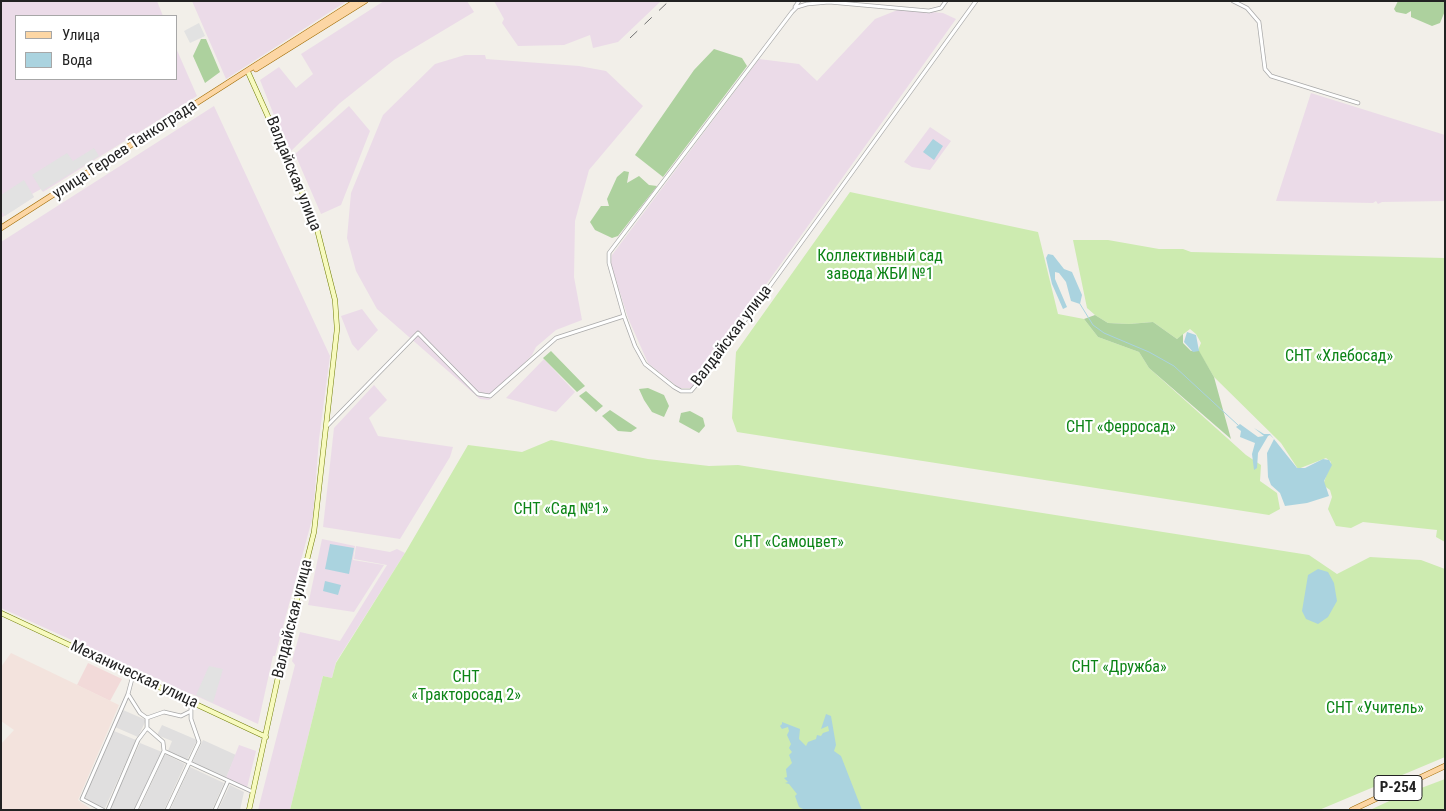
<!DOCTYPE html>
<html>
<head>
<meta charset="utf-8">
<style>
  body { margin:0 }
  #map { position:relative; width:1446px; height:811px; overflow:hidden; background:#f2efe9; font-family:"Roboto Condensed",sans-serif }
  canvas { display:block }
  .frame { position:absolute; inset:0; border:2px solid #222; pointer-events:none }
  .legend { position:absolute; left:15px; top:15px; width:162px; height:65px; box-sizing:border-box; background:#fff; border:1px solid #a7a7a7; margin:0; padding:6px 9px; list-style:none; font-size:15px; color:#222 }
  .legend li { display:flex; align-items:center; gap:10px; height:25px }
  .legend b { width:25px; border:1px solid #a7a7a7 }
</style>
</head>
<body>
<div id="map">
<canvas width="1446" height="811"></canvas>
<div class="frame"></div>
<ul class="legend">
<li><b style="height:6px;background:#fcd6a4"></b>Улица</li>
<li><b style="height:14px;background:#aad3df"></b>Вода</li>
</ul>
</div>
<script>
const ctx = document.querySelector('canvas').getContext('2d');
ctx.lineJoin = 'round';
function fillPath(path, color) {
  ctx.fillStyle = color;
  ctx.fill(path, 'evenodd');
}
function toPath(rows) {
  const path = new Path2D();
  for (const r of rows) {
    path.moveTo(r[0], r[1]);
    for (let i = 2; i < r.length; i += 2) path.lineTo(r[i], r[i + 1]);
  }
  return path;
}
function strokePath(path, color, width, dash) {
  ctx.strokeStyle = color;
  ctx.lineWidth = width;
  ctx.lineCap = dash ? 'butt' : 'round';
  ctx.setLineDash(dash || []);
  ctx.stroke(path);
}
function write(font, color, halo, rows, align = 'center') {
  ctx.font = font + ' "Roboto Condensed",sans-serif';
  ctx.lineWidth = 4.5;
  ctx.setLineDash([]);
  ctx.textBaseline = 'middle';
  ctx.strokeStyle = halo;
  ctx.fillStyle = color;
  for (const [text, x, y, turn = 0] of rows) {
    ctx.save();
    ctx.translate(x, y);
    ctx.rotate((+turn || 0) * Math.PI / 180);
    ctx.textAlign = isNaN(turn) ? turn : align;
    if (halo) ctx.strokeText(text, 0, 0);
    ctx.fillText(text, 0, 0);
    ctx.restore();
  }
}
fillPath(toPath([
  [123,710,146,720,138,737,115,727],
  [162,725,197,740,187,760,168,751,172,741,157,735],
  [114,731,136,740,105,808,83,799],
  [203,740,236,755,226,778,192,763],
  [140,743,162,752,134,810,109,810],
  [165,754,185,764,164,810,139,810],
  [190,767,224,783,212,810,170,810],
  [230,785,244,792,240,810,218,810]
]), '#e0dfdf');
fillPath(toPath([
  [88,663,122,679,110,701,77,685]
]), '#f2dad9');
fillPath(toPath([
  [1,1,157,1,163,16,16,16,16,79,176,79,176,48,197,96,43,192,41,189,32,194,34,197,1,218],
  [192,1,347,1,226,79],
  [384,1,467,1,474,12,394,60,340,103,289,153,260,80,279,67,296,88,313,74,301,54],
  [494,1,661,1,618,42,593,48,590,35,564,45,518,46,502,23,504,19],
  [900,9,943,13,956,19,692,388,679,388,648,363,628,318,611,264,612,255,759,59,799,64,817,81,875,19],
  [465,55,485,55,486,59,579,66,606,71,643,106,589,170,575,221,574,277,582,320,556,330,536,347,532,355,489,400,480,399,377,309,356,271,347,238,351,193,383,115,435,64],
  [1311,93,1445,135,1445,201,1382,202,1378,204,1376,201,1373,203,1276,201],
  [214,106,330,356,319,439,313,516,275,656,273,656,258,724,192,694,185,696,175,691,171,685,1,608,1,242],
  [349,106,370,131,341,205,321,214,295,154],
  [930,127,951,141,930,170,912,167,904,162],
  [362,309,378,330,358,351,352,344,341,316],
  [544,359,575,392,556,412,506,398],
  [374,385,387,400,369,418,378,436,453,447,450,457,400,539,323,527,334,428],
  [322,539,355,546,353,560,384,565,354,612,308,605],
  [356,546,390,552,397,549,405,553,336,662,332,678,323,676,290,810,258,810,295,665,292,661,300,632,340,641,387,565,354,559],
  [239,745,256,751,247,788,226,778]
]), '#ebdbe8');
fillPath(toPath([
  [11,653,119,705,78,800,92,810,1,810,1,744,14,730,1,721,1,667]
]), '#f3e3dd');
fillPath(toPath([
  [850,192,1038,232,1058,314,1084,319,1098,337,1139,352,1149,368,1246,455,1261,465,1260,481,1277,493,1280,509,1269,515,737,432,732,418,736,352],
  [1073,240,1108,240,1159,249,1183,249,1191,252,1445,258,1445,542,1436,537,1437,530,1363,522,1351,528,1336,526,1328,509,1332,497,1330,490,1323,485,1331,462,1326,458,1298,469,1281,443,1214,377,1198,350,1201,343,1196,334,1190,329,1177,339,1153,322,1129,324,1108,323,1095,315,1087,308],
  [551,440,648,459,709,466,738,465,1309,555,1337,574,1370,557,1421,560,1445,569,1445,757,1319,810,290,810,323,676,332,678,336,663,405,553,468,445,522,452],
  [1445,779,1445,810,1370,810,1400,796]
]), '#cdebb0');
fillPath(toPath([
  [1398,1,1444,1,1445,11,1440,23,1432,26,1411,17,1411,11,1406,14,1396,12,1394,9],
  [201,39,206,39,220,72,205,83,193,56],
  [714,49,742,58,747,66,663,177,635,155,694,70],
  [624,171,629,172,627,183,639,176,649,185,657,186,618,236,612,238,595,230,590,222,601,206,609,206,607,199,617,177],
  [1095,315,1108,323,1129,324,1153,322,1177,339,1183,334,1183,343,1191,351,1198,349,1214,377,1231,439,1149,368,1139,352,1098,337,1084,319],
  [551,351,585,386,577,392,543,358],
  [648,388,664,395,669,406,664,417,652,412,644,400,639,389],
  [586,391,603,406,596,412,579,396],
  [610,410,637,428,631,432,618,431,602,416],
  [690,411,703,418,705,426,699,433,679,422,681,413]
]), '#add19e');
fillPath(toPath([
  [199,23,205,36,190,43,184,31],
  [94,148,99,156,42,191,32,175,67,153,73,161],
  [24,180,34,197,5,216,1,210,1,195],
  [209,666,223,669,213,703,196,695]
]), '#e2e2e2');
fillPath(toPath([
  [933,139,943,146,934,160,923,152],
  [1048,254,1053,255,1064,269,1072,272,1082,295,1080,304,1071,301,1066,282,1059,273,1055,272,1055,279,1067,307,1063,309,1052,284,1046,258],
  [1187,332,1196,335,1199,351,1193,352,1184,342],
  [1240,424,1258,437,1264,436,1254,428,1264,434,1270,434,1297,468,1305,468,1323,459,1329,460,1332,465,1324,481,1329,496,1307,503,1285,506,1280,493,1271,485,1268,477,1267,453,1274,439,1270,435,1268,436,1258,453,1257,468,1254,470,1252,454,1255,443,1240,437,1241,431,1236,427],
  [330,544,354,548,349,574,325,569],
  [1318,569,1328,572,1334,583,1337,601,1328,617,1318,624,1306,619,1302,611,1308,575],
  [325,581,341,585,338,595,323,591],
  [826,714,831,716,836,745,834,751,841,756,862,810,805,810,799,807,795,796,797,794,789,784,785,783,788,782,784,778,787,777,786,769,792,763,789,755,792,752,789,748,791,744,787,735,789,731,796,732,789,731,788,727,782,729,780,726,782,724,782,722,800,729,799,739,806,746,808,742,816,739,817,735,821,736,823,733,829,731,828,726,821,729]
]), '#aad3df');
strokePath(toPath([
  [1080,304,1093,325,1104,333,1149,352,1174,366,1238,425]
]), '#aad3df', 1);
const street = toPath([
  [1233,1,1247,8,1259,22,1265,69,1271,76,1358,103],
  [795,7,799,1],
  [624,316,609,263,609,253,792,12,797,7,807,4,829,2,929,11,941,8,946,1],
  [326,427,418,333,478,394,490,396,556,338,624,316,635,346,645,364,674,387,681,391,691,391,709,370,976,1],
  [128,694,140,713,147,718],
  [147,718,164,712,181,716,191,711],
  [147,728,163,742,164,751,253,792],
  [103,810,82,799,128,694,133,675],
  [108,810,138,740,147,728,147,718],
  [136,810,164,751],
  [167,810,199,742,191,719,191,702],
  [215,810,228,781]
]);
const secondary = toPath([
  [248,72,315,221,335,300,337,329,314,532,282,659,249,810],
  [1,613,266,737]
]);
const primary = toPath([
  [256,69,365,1],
  [1,228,356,1],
  [1352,810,1445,766]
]);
strokePath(street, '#a9a9a9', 4.5);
strokePath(secondary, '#707d05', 5.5);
strokePath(primary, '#a06b00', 6);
strokePath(street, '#fff', 3);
strokePath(secondary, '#f7fabf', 4.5);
strokePath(primary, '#fcd6a4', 5);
strokePath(toPath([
  [630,38,669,1]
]), '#707070', 1, [10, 10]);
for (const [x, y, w] of [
  [1398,788,48]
]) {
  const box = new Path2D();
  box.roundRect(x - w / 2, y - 12.5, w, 25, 4);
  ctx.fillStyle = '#fff';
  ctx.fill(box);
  strokePath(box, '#222', 1);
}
write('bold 15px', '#222', null, [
  ["Р-254",1398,788]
]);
write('16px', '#222', '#fff', [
  ["улица Героев Танкограда",125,150,-33],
  ["Валдайская улица",293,174,68],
  ["Валдайская улица",732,336,-53],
  ["Валдайская улица",293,619,-76],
  ["Механическая улица",134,675,25]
]);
write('16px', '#0c8416', '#fff', [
  ["Коллективный сад",880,257],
  ["завода ЖБИ №1",880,275],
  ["СНТ «Хлебосад»",1339,357],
  ["СНТ «Ферросад»",1121,428],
  ["СНТ «Сад №1»",561,510],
  ["СНТ «Самоцвет»",789,543],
  ["СНТ «Дружба»",1119,668],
  ["СНТ",466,678],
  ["«Тракторосад 2»",466,696],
  ["СНТ «Учитель»",1375,709]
]);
</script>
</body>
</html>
